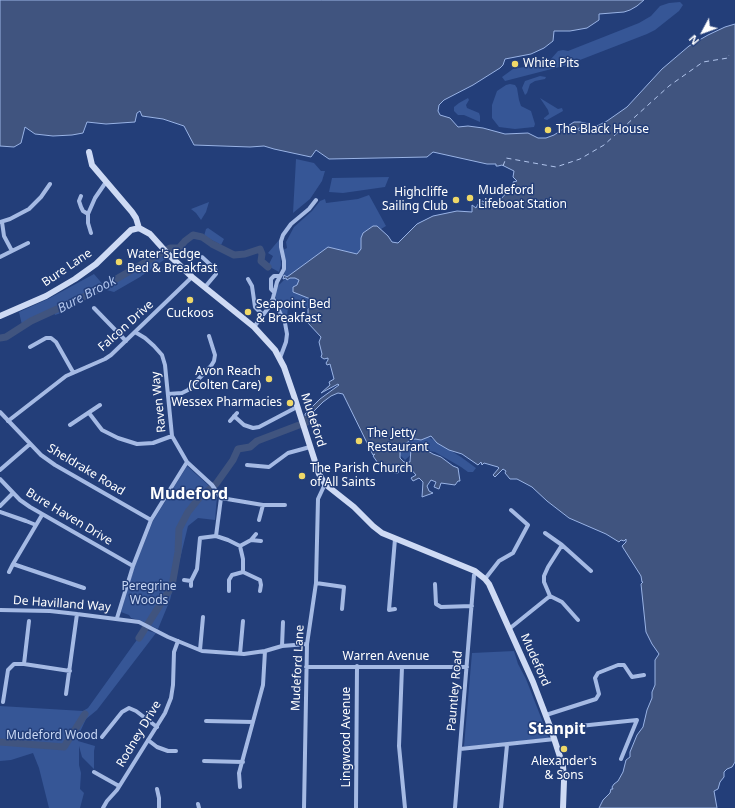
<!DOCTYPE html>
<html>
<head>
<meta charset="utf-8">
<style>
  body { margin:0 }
  #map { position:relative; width:735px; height:808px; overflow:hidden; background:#233e79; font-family:"Noto Sans",sans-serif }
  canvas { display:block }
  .north { position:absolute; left:683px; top:12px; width:40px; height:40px; -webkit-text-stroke:3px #233e79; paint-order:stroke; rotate:229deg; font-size:11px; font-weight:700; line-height:16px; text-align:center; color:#fff }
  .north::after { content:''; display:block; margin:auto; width:14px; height:18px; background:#fff; clip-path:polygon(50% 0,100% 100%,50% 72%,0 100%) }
</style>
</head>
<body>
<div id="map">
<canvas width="735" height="808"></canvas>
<div class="north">N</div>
</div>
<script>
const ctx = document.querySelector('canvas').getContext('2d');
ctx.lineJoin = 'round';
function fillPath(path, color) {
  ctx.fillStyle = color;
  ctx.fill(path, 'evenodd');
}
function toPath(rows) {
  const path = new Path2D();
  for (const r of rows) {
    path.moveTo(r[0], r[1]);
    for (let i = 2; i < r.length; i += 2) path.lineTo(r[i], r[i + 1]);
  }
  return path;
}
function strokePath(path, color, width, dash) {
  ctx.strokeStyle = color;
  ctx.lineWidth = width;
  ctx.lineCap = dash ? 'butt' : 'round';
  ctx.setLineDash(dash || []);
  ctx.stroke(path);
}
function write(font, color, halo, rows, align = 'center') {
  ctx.font = font + ' "Noto Sans",sans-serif';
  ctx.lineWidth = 3;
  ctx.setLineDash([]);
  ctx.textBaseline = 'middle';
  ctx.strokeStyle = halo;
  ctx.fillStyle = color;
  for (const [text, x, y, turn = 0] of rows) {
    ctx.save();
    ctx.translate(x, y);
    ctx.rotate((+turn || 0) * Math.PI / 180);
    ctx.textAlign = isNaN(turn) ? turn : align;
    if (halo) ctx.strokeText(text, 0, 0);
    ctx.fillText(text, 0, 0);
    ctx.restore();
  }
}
fillPath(toPath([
  [680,2,683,5,679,11,655,30,647,34,567,65,505,81,502,77,513,69,541,64,551,59,558,51,563,50,568,51,639,23,651,16,660,6,669,3],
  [540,76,546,77,545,79,535,81,530,84,527,93,525,95,522,88,525,81],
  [510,84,515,85,517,88,519,100,521,106,531,111,535,124,534,127,515,129,499,127,492,118,492,105,497,91,506,85],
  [468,98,469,100,466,105,467,108,479,113,480,116,480,122,464,115,458,115,454,111,454,107,459,103],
  [540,98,558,109,562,108,563,111,547,120,544,119,544,118,549,114,548,110],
  [296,159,314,163,321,171,325,171,322,181,310,199,293,213],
  [389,177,385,187,343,193,329,192,332,178],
  [369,195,386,226,381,229,392,242,398,243,418,223,433,216,457,211,472,212,334,379,330,364,327,365,326,363,328,360,328,359,324,359,321,355,322,354,319,342,321,337,308,323,308,309,288,304,287,320,285,320,278,306,275,294,278,286,286,278,284,275,286,268,283,250,287,248,286,242,294,227,312,211,320,201,325,199,326,203,358,199],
  [209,202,206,212,201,220,196,213,191,209],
  [208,228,224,239,221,245,204,236,206,229],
  [279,240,281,265,279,272,268,266,273,256,268,253],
  [164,254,168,257,140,277,114,292,103,289,79,302,64,312,55,315,54,313,24,326,22,325,19,312,48,299,94,274,105,287],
  [427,436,461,457,476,468,473,472,468,472,461,467,435,452,417,449,405,460,397,452,403,441],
  [187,466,207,484,217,496,215,520,198,518,188,526,170,600,158,629,139,620,131,618,129,615,121,612,134,568,153,521],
  [142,629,156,633,97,710,86,719,80,732,78,741,95,746,94,751,94,769,82,757,79,746,79,765,81,773,80,789,84,793,80,808,49,808,39,768,33,753,11,760,0,761,0,706,83,711,88,708,131,648,142,633],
  [514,651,518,664,526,679,549,738,466,747,464,746,472,653]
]), '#365696');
const water = toPath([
  [0,0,644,0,637,6,630,10,624,12,599,14,599,20,587,28,570,31,554,31,553,41,544,48,531,54,505,59,503,65,500,68,473,85,444,100,439,105,438,111,440,115,450,118,458,127,468,126,483,128,505,134,528,133,538,138,546,138,554,135,574,122,580,122,589,124,577,129,582,132,589,130,607,121,627,107,662,69,689,46,708,35,725,27,735,24,735,762,732,767,727,769,724,772,724,777,720,782,718,789,714,791,717,808,599,808,603,800,610,793,611,789,613,789,612,787,614,784,618,781,623,772,626,760,630,757,630,752,637,735,643,727,647,710,652,698,652,692,655,685,655,660,659,654,652,644,646,632,641,584,643,582,642,582,641,576,622,546,626,542,626,539,624,541,621,540,619,542,606,534,569,518,547,501,532,487,517,479,510,479,505,473,506,471,503,469,495,477,493,475,499,468,498,467,484,463,482,465,481,462,478,465,462,454,449,450,437,443,431,436,421,440,415,439,410,440,402,447,400,453,400,458,404,462,410,462,411,449,415,446,421,447,433,454,441,457,453,466,458,468,460,481,458,481,455,485,441,483,439,489,434,487,436,482,431,480,427,486,429,491,433,493,422,497,423,482,419,478,413,481,411,478,416,475,409,467,400,468,398,473,390,472,384,464,380,466,373,456,375,454,373,455,343,394,338,393,331,396,323,402,309,416,307,424,306,420,305,414,320,399,339,385,338,384,321,393,330,385,329,382,334,379,330,364,327,365,326,363,328,360,328,358,324,359,321,357,322,354,319,342,321,337,308,323,308,309,312,305,313,300,293,292,293,287,297,285,299,280,295,278,290,278,287,280,286,278,283,279,284,275,287,277,328,247,357,254,361,249,361,238,363,233,373,226,377,226,388,236,392,242,398,243,417,224,433,216,457,211,472,212,472,205,476,208,478,204,486,209,487,206,480,203,482,201,488,203,496,202,501,199,514,184,513,182,517,181,513,177,514,171,502,165,498,166,496,166,496,164,487,164,433,152,427,157,329,159,316,150,311,157,274,149,264,146,250,147,194,145,184,126,163,119,142,116,140,111,137,113,135,122,106,124,87,122,83,133,72,135,53,136,35,134,25,127,21,143,14,147,0,146,0,0]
]);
fillPath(water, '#40547f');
strokePath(water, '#99b3e5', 1);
strokePath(toPath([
  [0,338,6,337,31,321,92,293,170,248,179,248,185,241,193,235,202,237,212,244,234,255,245,254,260,249,262,254,261,261,268,267],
  [139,638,172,586,178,552,179,529,188,512,200,497,216,484,233,460,238,449,250,447,257,441,307,422,307,419],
  [0,742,64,747,85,714]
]), '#40547f', 7);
strokePath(toPath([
  [503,166,506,158,556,167,580,159,604,145,669,86,703,62,728,58,729,55]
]), '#b0c4ec', 1, [5, 4]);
strokePath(toPath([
  [81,196,79,201,81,207,83,211,88,214],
  [0,222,10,219,29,209,41,197,50,184],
  [2,222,4,236,12,251],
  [91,233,88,223,88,214,95,198,106,182],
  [0,257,28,243],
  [202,257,215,269,216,271,216,274,205,287],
  [248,279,252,286,255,307,263,315],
  [274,292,271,289,271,279,274,276,280,276],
  [273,298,285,323,287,334,286,342,280,358],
  [94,308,126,341],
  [254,327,269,307,273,298,277,282,284,269,284,261,281,247,281,241,283,235,291,224,309,209,316,200],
  [135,332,145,338,154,346,162,355,165,365,172,436,187,462,212,485,221,498,216,536],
  [30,347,46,338,51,338,56,342,73,372],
  [168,394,182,393,188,390,211,366,214,361,215,355,209,336],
  [0,412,41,455,55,465,151,520],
  [89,413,102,430,118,438,137,444,153,443,172,436],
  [234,416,244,425,253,428,259,427,297,407],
  [8,421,66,376,105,359,111,355,192,277],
  [230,421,237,413],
  [70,425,100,405],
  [247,465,269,467,288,453,310,447],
  [0,470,30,444],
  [0,479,20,500,30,507,133,566],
  [221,498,263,505,285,505],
  [0,506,13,493],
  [0,512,26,521,36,525],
  [42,515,13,564,84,588],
  [259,520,263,505],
  [545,533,562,545,591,571],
  [251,540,256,534],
  [240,546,251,540,261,541],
  [9,572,13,564],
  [485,579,499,561,513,553,528,525,511,510],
  [184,580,191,581],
  [316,583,344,587,342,609],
  [435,584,436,604,441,607,472,606],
  [191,586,191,581,197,569,200,538,216,536,228,540,240,546,243,559,243,572,260,580,261,585,260,591],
  [229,591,229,580,232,575,243,572],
  [550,596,562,602,578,620],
  [395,609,389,610,395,539],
  [0,610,50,611,77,614,139,622,168,637,202,651,244,654,265,651,282,646,307,644],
  [117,618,133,566,151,520,187,462],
  [509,629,550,596,544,582,544,576,548,567,562,545],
  [282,646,283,622],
  [200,650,203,617],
  [240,654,243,621],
  [24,664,29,621],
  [306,667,467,667],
  [402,667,399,746,405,808],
  [66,694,77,614],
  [3,702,8,670,14,664,24,664,70,671],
  [546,715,596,699,599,694,595,678,598,673,618,665,624,665,632,677,644,675],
  [206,721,253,722],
  [551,729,637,720,621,759],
  [102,737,122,712,129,708,136,711,157,727],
  [148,740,157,747,168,751,176,751],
  [460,749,555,739],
  [204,761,243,762],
  [94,772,119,786],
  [240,787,239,773,263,685,265,651],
  [157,789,159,798,159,808],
  [198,804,199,808],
  [103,808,107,801,117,790,165,713,171,698,173,685,174,652,178,641],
  [304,808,307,644,316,583,318,499,325,484],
  [356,808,357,666],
  [455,808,474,575],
  [501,808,507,745]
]), '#a5bae4', 4);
strokePath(toPath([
  [89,152,92,165,132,212,136,218,139,228,150,234,168,254,192,277,254,327,275,350,284,367,294,396,319,474,325,484,354,507,373,526,382,533,475,571,485,579,489,584,533,682,551,729,563,766,564,781,563,808],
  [0,316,46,296,75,279,96,264,131,230,139,228]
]), '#cedaf4', 6);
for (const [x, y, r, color] of [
  [515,64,4,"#efd868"],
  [548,130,4,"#efd868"],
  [470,198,4,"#efd868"],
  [456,200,4,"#efd868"],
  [119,262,4,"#efd868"],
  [190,300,4,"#efd868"],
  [248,312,4,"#efd868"],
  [269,379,4,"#efd868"],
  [290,403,4,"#efd868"],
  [359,441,4,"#efd868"],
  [302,476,4,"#efd868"],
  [564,749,4,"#efd868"]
]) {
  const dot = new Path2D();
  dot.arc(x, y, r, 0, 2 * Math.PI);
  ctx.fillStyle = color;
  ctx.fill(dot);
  strokePath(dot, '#233e79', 1.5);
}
write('12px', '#fff', '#233e79', [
  ["White Pits",523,64],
  ["The Black House",556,130],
  ["Mudeford",478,191],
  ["Lifeboat Station",478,205],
  ["Highcliffe",448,193,"right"],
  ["Sailing Club",448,207,"right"],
  ["Water's Edge",127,255],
  ["Bed & Breakfast",127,269],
  ["Seapoint Bed",256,305],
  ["& Breakfast",256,319],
  ["Cuckoos",190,314,"center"],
  ["Avon Reach",261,372,"right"],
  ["(Colten Care)",261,386,"right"],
  ["Wessex Pharmacies",282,403,"right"],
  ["The Jetty",367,434],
  ["Restaurant",367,448],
  ["The Parish Church",310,469],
  ["of All Saints",310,483],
  ["Alexander's",564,762,"center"],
  ["& Sons",564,776,"center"]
], 'left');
write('12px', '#fff', '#233e79', [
  ["Bure Lane",67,268,-34],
  ["Falcon Drive",126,326,-42],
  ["Raven Way",159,402,-96],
  ["Mudeford",313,420,72],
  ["Sheldrake Road",86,470,31],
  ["Bure Haven Drive",69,517,31],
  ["De Havilland Way",62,604,4],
  ["Warren Avenue",386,657],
  ["Mudeford",535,660,66],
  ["Mudeford Lane",298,668,-87],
  ["Pauntley Road",455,691,-85],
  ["Rodney Drive",139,734,-59],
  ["Lingwood Avenue",347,737,-90]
]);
write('12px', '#c7d6f3', '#233e79', [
  ["Peregrine",149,587],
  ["Woods",149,601],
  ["Mudeford Wood",52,736]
]);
write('italic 13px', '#b0c4ec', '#233e79', [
  ["Bure Brook",87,295,-28]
]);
write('bold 16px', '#fff', '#233e79', [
  ["Mudeford",189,494],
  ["Stanpit",557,729]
]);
</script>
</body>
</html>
